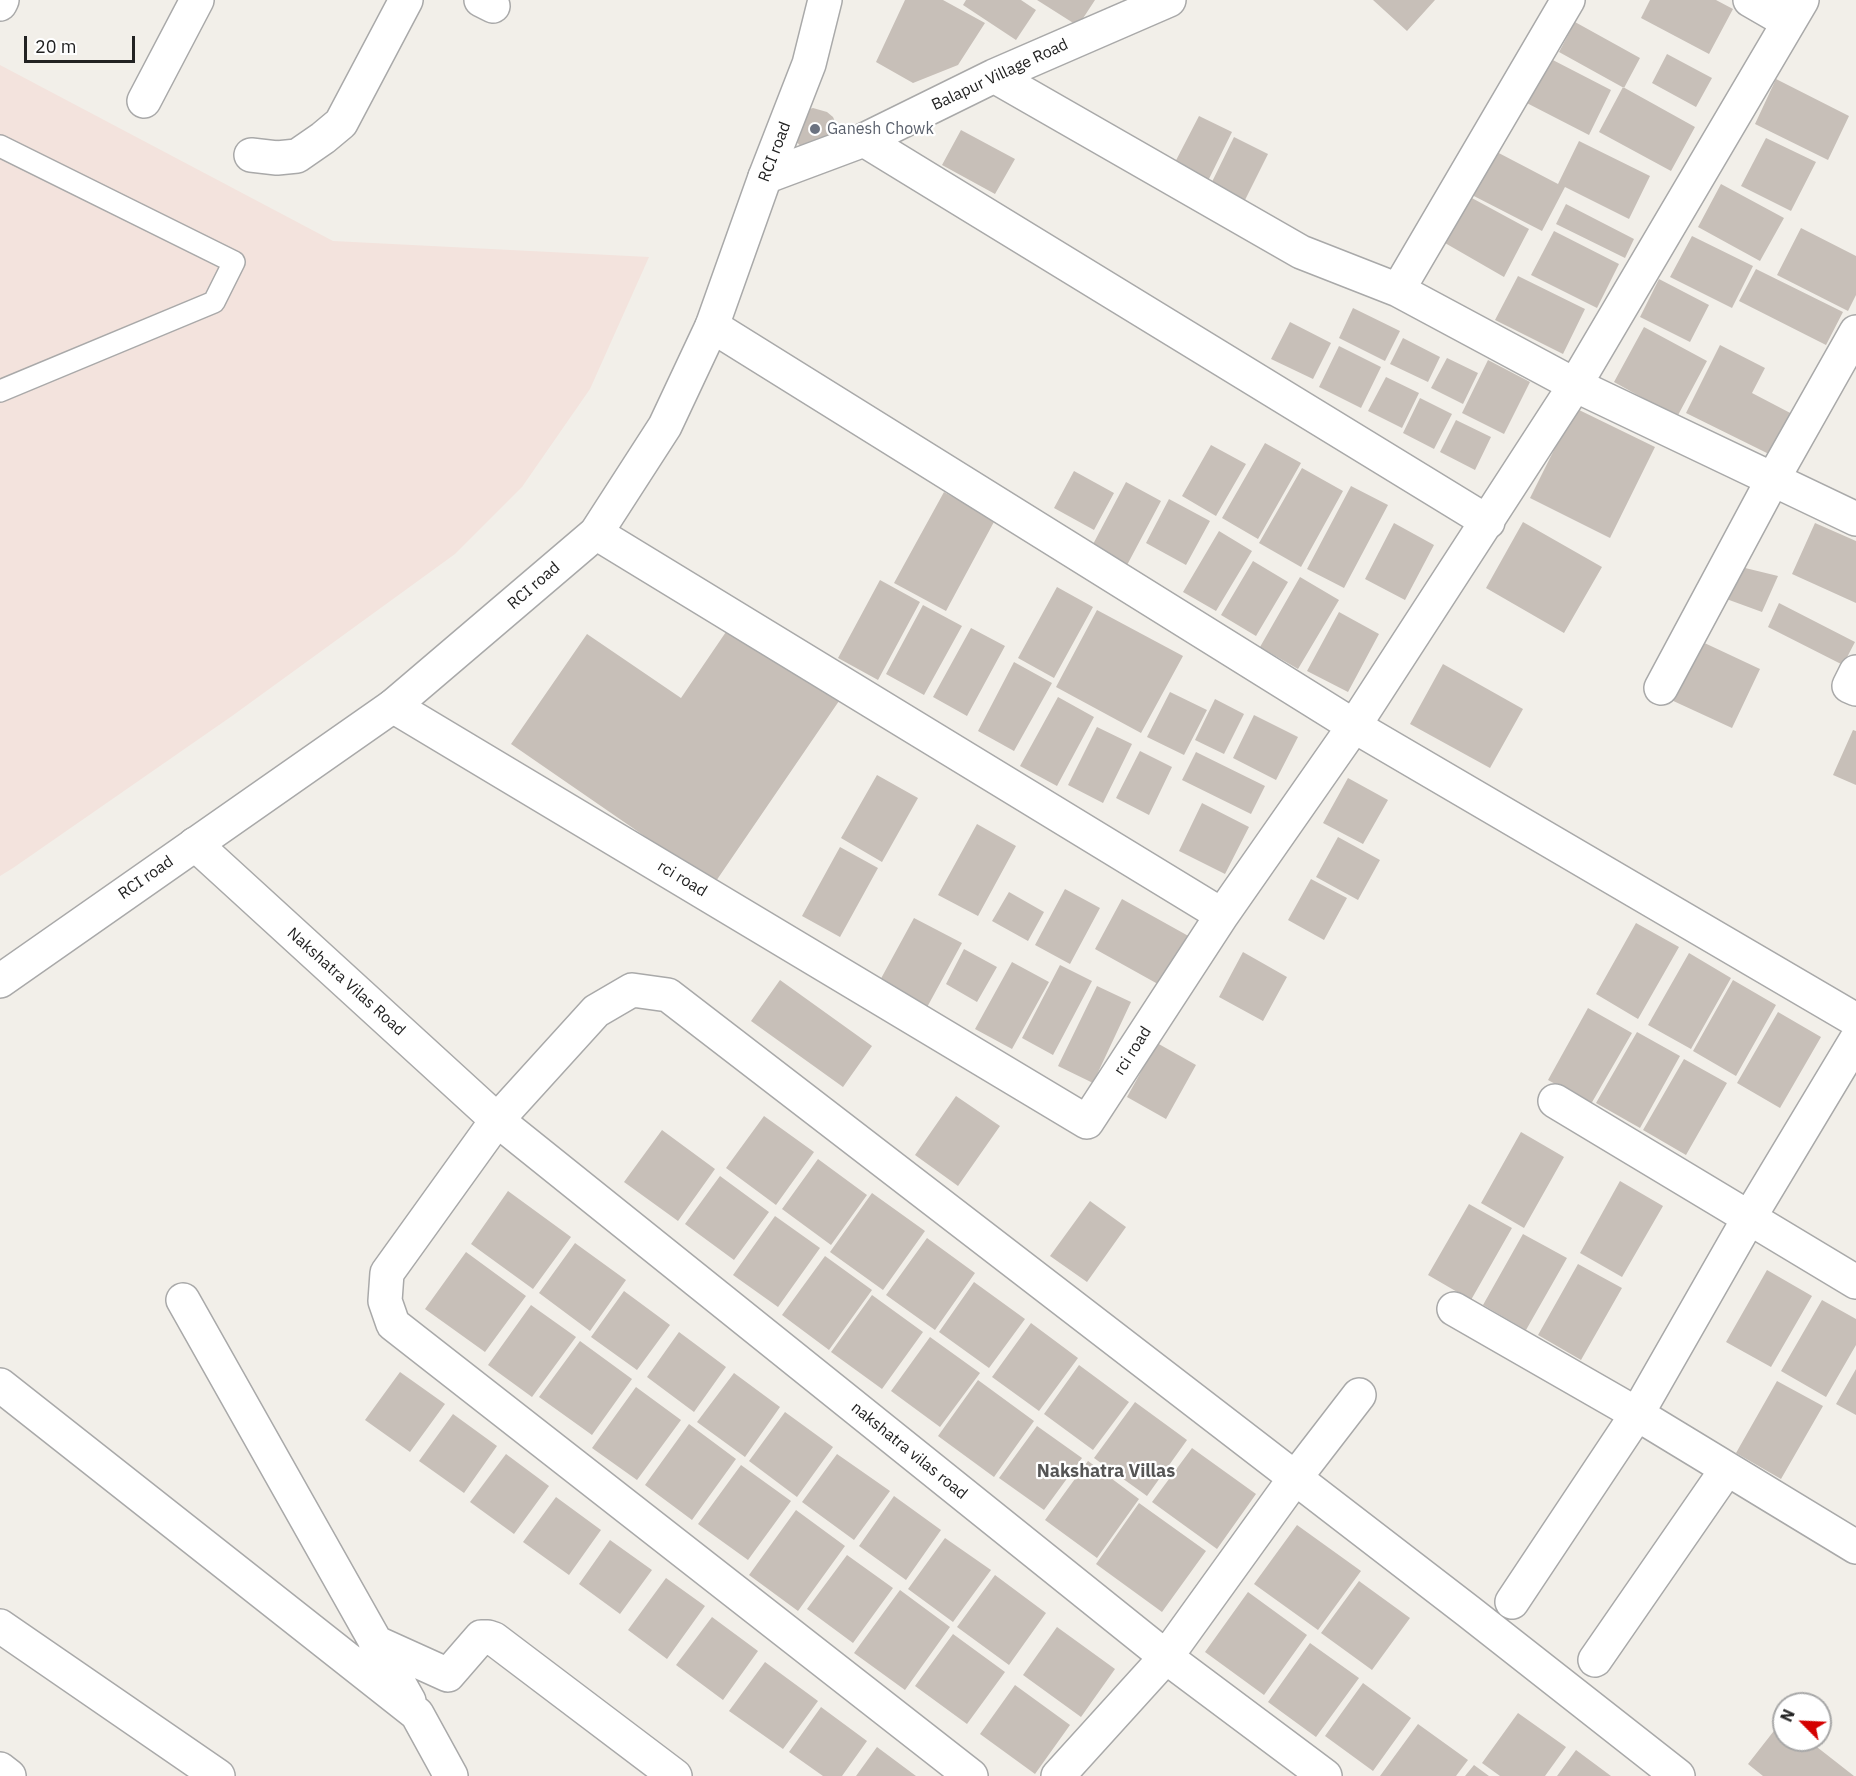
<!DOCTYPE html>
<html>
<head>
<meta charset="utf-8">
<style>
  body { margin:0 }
  #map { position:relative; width:1856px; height:1776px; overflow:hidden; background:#f2efe9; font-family:"IBM Plex Sans",sans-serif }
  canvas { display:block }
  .north { position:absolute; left:1772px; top:1692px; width:60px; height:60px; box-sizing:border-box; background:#fff; border:2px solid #a7a7a7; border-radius:50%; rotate:294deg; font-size:16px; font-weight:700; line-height:24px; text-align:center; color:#222 }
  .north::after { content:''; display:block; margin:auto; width:21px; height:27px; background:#d40000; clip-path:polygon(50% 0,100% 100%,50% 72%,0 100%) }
  .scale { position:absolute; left:24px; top:36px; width:111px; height:27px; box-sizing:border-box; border:3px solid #222; border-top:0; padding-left:8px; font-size:18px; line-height:21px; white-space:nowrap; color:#222; -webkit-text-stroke:4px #fff; paint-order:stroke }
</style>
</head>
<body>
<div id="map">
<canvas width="1856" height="1776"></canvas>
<div class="north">N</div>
<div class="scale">20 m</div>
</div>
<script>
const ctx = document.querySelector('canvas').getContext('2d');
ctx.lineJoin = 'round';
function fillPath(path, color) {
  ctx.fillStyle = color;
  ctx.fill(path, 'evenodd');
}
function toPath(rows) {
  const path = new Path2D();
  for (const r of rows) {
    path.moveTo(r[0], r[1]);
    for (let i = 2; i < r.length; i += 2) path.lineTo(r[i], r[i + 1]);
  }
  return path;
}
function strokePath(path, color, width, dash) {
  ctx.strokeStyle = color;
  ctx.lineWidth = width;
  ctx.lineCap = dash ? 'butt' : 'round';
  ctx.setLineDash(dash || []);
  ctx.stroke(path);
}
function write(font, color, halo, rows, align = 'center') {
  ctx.font = font + ' "IBM Plex Sans",sans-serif';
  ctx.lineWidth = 4.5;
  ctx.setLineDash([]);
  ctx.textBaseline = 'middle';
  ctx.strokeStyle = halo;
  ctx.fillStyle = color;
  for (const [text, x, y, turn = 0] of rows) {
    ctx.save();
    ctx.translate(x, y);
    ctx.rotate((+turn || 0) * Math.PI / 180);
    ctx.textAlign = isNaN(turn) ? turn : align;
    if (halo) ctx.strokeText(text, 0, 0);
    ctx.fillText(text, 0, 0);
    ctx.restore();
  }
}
fillPath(toPath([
  [0,65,333,241,649,257,590,389,522,487,455,554,232,716,13,868,0,876]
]), '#f3e3dd');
fillPath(toPath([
  [905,0,943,0,985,23,958,65,913,83,876,62],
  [966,0,1021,0,1036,10,1016,40,963,5],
  [1037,0,1095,0,1078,26],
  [1373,0,1435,0,1407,31],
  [1650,0,1716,0,1733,9,1709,54,1641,18],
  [1575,22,1640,58,1624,88,1559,52],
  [1667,54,1712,78,1696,107,1652,83],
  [1547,57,1611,90,1589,135,1519,99],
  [1776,79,1849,116,1828,160,1755,124],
  [1623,87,1695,127,1671,171,1599,132],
  [813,108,827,112,833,117,836,124,837,132,835,139,804,150,795,140,806,110],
  [1199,116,1232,132,1205,187,1171,170],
  [961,130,1015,159,995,194,942,165],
  [1234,137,1268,154,1242,206,1208,190],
  [1766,138,1816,162,1791,211,1741,186],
  [1579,141,1650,176,1629,219,1565,187,1542,231,1470,194,1493,150,1558,184],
  [1721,184,1784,218,1760,261,1698,227],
  [1470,197,1529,229,1504,277,1445,243],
  [1566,204,1634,239,1625,258,1556,224],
  [1801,228,1856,256,1856,295,1848,311,1777,275],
  [1554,231,1619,264,1597,308,1531,275],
  [1692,236,1753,266,1732,308,1670,277],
  [1756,269,1843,312,1826,345,1739,301],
  [1518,276,1585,309,1563,354,1495,320],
  [1659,279,1709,305,1690,342,1640,317],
  [1353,308,1400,331,1385,361,1339,338],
  [1290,322,1331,343,1313,379,1271,359],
  [1644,327,1707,361,1677,417,1614,382],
  [1403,338,1440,357,1428,382,1390,364],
  [1720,345,1765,368,1752,393,1796,416,1775,457,1686,413],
  [1339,346,1381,367,1361,408,1319,387],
  [1447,358,1478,373,1463,404,1431,388],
  [1488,360,1530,382,1504,434,1462,413],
  [1386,377,1419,393,1402,428,1368,411],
  [1420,398,1452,414,1434,449,1403,433],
  [1575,408,1655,447,1610,538,1530,498],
  [1456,420,1491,437,1475,470,1440,452],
  [1265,443,1301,463,1258,539,1222,518],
  [1211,445,1246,464,1216,516,1182,496],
  [1302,468,1343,491,1301,567,1259,543],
  [1074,471,1114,493,1094,530,1054,508],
  [1126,482,1161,501,1126,567,1091,548],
  [1351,486,1388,505,1344,588,1307,569],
  [944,492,995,520,946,611,894,583],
  [1169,499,1210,521,1186,565,1146,543],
  [1523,522,1602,567,1564,633,1486,588],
  [1394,523,1434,545,1405,600,1365,579],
  [1815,523,1856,541,1856,603,1792,574],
  [1219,531,1252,551,1216,611,1183,592],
  [1253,561,1288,582,1256,636,1221,615],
  [1737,566,1778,576,1762,612,1721,597],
  [1300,577,1339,600,1298,669,1260,647],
  [880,580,920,602,878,680,838,658],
  [1057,587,1093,607,1054,678,1018,658],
  [1779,603,1855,642,1843,665,1768,627],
  [923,605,962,626,924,695,886,674],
  [1097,610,1183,656,1141,733,1056,687],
  [1339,612,1379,634,1348,692,1307,671],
  [730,626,839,701,714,884,511,744,587,634,681,698],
  [971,628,1005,646,967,716,933,697],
  [1696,639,1760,669,1732,728,1669,699],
  [1014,662,1052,683,1014,751,978,731],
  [1443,664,1523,709,1490,768,1410,724],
  [1170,692,1207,710,1184,755,1147,737],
  [1058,697,1094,717,1057,786,1020,766],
  [1215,699,1244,714,1224,754,1195,740],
  [1254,715,1298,737,1276,780,1233,758],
  [1097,727,1132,744,1103,803,1068,785],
  [1853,730,1856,731,1856,785,1833,775],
  [1140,751,1172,767,1149,815,1116,798],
  [1196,752,1265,786,1251,814,1182,780],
  [877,775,918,798,882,862,841,838],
  [1348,778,1388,800,1363,844,1323,823],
  [1202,803,1249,827,1225,874,1179,851],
  [977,824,1016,846,978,916,938,895],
  [1338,837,1380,860,1358,900,1316,877],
  [840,847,878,868,840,937,802,916],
  [1311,879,1347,898,1324,940,1288,920],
  [1065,889,1100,908,1070,964,1035,945],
  [1009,892,1044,912,1028,941,992,921],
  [1122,899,1192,938,1165,988,1095,949],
  [914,918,962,943,925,1011,878,984],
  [1636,923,1679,947,1638,1019,1596,994],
  [964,949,997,967,977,1002,946,984],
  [1243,952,1287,977,1263,1021,1219,997],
  [1689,953,1731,978,1691,1049,1648,1025],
  [1012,962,1049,982,1012,1049,975,1029],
  [1060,965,1092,981,1053,1055,1022,1038],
  [780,980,872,1046,843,1087,751,1021],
  [1733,980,1776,1005,1736,1076,1693,1051],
  [1097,986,1131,1002,1093,1083,1058,1066],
  [1588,1008,1632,1033,1591,1104,1548,1080],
  [1778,1012,1821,1037,1780,1108,1737,1083],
  [1637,1032,1680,1056,1640,1128,1596,1103],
  [1157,1043,1196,1065,1166,1119,1127,1097],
  [1684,1059,1727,1083,1686,1155,1643,1130],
  [956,1096,1000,1126,958,1186,915,1155],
  [764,1116,814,1152,776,1205,726,1168],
  [662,1130,715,1169,678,1221,624,1182],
  [1521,1132,1564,1157,1524,1228,1481,1203],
  [818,1159,867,1195,831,1245,782,1209],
  [720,1176,769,1212,734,1260,685,1224],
  [1620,1181,1663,1206,1622,1277,1580,1253],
  [508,1191,571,1237,533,1289,471,1244],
  [872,1193,925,1231,883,1290,830,1252],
  [1090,1201,1126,1227,1087,1282,1050,1256],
  [1469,1204,1512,1228,1471,1300,1428,1275],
  [775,1216,820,1248,778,1307,733,1275],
  [1523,1234,1567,1258,1526,1330,1483,1305],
  [927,1238,975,1273,935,1330,886,1295],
  [575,1243,626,1280,590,1331,539,1293],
  [466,1252,526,1296,485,1352,425,1309],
  [825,1256,872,1290,829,1350,782,1315],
  [1578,1264,1622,1288,1581,1360,1538,1335],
  [1767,1270,1812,1296,1771,1367,1726,1342],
  [974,1282,1025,1319,989,1368,939,1332],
  [624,1291,670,1325,637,1370,591,1337],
  [872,1295,923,1332,882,1389,831,1352],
  [1822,1300,1856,1319,1856,1345,1826,1397,1781,1371],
  [531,1305,576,1337,532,1397,488,1365],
  [1031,1323,1078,1358,1039,1411,992,1377],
  [679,1332,726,1367,694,1412,647,1377],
  [930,1337,980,1373,940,1427,891,1391],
  [580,1341,632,1379,592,1435,539,1397],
  [1079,1365,1129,1402,1093,1450,1044,1414],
  [1856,1369,1856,1415,1836,1404],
  [400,1372,445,1404,410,1452,365,1420],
  [734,1373,780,1407,745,1457,697,1422],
  [978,1380,1034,1421,994,1477,938,1436],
  [1777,1381,1823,1406,1781,1479,1736,1453],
  [636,1387,681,1420,637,1480,592,1448],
  [1135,1402,1187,1440,1147,1496,1094,1458],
  [785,1412,833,1447,797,1497,749,1461],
  [453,1414,497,1446,464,1493,419,1461],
  [689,1424,736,1459,692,1520,645,1485],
  [1037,1426,1082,1458,1044,1510,999,1478],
  [1192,1448,1256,1494,1217,1549,1152,1502],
  [506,1454,549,1486,514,1534,470,1502],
  [837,1454,890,1491,854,1540,802,1502],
  [1088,1461,1139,1499,1097,1558,1045,1520],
  [741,1465,791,1501,748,1560,698,1524],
  [894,1496,941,1530,906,1580,859,1546],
  [556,1497,601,1530,569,1575,523,1542],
  [1139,1503,1206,1551,1162,1612,1096,1564],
  [796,1510,845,1546,798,1611,749,1575],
  [1297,1525,1361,1571,1318,1630,1254,1584],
  [945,1538,991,1570,953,1622,908,1589],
  [610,1540,652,1570,620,1614,579,1584],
  [847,1555,893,1588,853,1643,807,1609],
  [995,1575,1046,1613,1009,1665,957,1627],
  [666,1578,705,1606,667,1659,628,1630],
  [1359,1581,1410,1618,1372,1670,1321,1633],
  [900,1590,950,1627,905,1690,854,1653],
  [1248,1592,1307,1635,1264,1695,1205,1652],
  [712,1617,758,1651,723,1700,676,1665],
  [1057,1627,1115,1669,1081,1717,1023,1675],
  [953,1634,1005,1672,967,1724,915,1686],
  [1310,1643,1359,1678,1316,1737,1268,1702],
  [765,1662,818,1701,783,1749,729,1711],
  [1363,1683,1411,1718,1373,1771,1325,1736],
  [1015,1685,1070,1725,1035,1774,980,1734],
  [821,1707,867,1741,842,1776,823,1776,789,1752],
  [1518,1713,1566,1747,1545,1776,1500,1776,1482,1763],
  [1784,1718,1784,1740,1808,1740,1854,1776,1763,1776,1748,1764],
  [1418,1724,1468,1760,1456,1776,1380,1776],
  [877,1747,916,1776,856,1776],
  [1576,1750,1611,1776,1557,1776],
  [1474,1765,1489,1776,1465,1776]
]), '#c7bfb8');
const service = toPath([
  [0,146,234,262,214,302,0,391]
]);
const minor = toPath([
  [481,0,493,6],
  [1750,0,1788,22],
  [0,4,2,0],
  [994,76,1301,252,1398,290,1575,385,1856,519],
  [144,101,197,0],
  [864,140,1488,522],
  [251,155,277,158,297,156,323,138,341,123,406,0],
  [765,177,864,140,994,76,1169,0],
  [1398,290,1568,0],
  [712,326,1354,726,1856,1020],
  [1856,672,1849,686,1856,689],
  [1661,688,1773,479,1856,332],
  [393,706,1087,1122,1222,915,596,533],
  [195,844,497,1120,1166,1657,1325,1776],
  [1222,915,1354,726,1575,385,1802,0],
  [1555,1101,1856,1282],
  [183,1300,409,1701],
  [1454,1309,1637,1414,1856,1547],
  [0,1385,417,1714,451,1776],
  [1512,1602,1637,1414,1749,1218,1856,1040],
  [0,1626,218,1776],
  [375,1642,448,1675,481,1637,488,1637,494,1639,675,1776],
  [1595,1660,1727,1469],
  [0,1769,9,1776],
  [971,1776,393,1324,385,1301,387,1273,497,1120,596,1011,632,990,668,995,1468,1611,1678,1776],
  [1058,1776,1166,1657,1295,1478,1359,1395]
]);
const tertiary = toPath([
  [0,981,393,706,596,533,665,426,712,326,765,177,809,64,825,0]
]);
strokePath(service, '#a9a9a9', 24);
strokePath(minor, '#a9a9a9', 36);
strokePath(tertiary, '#a9a9a9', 36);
strokePath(service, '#fff', 21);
strokePath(minor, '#fff', 33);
strokePath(tertiary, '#fff', 33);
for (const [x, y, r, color] of [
  [815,129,6,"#6b7280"]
]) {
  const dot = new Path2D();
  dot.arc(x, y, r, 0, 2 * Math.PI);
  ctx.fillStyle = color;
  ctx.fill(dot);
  strokePath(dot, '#fff', 2);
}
write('16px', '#222', '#fff', [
  ["Balapur Village Road",1000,75,-25],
  ["RCI road",775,152,-69],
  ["RCI road",534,586,-41],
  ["RCI road",146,878,-35],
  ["rci road",682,879,31],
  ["Nakshatra Vilas Road",346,982,42],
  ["rci road",1133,1051,-57],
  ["nakshatra vilas road",909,1451,39]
]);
write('16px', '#5b616d', '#fff', [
  ["Ganesh Chowk",827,129]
], 'left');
write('bold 18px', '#555', '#fff', [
  ["Nakshatra Villas",1106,1472]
]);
</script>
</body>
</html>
